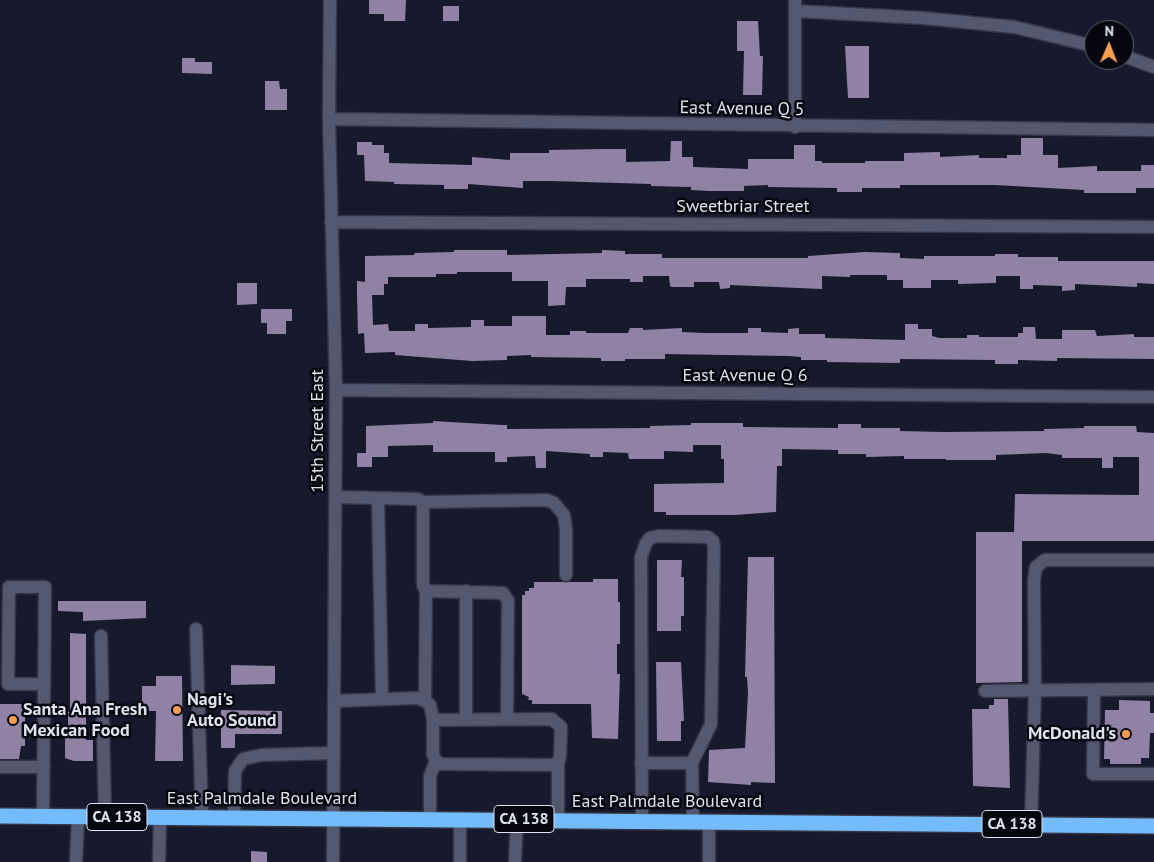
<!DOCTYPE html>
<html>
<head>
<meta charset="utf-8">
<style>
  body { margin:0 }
  #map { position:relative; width:1154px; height:862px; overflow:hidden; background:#171a2d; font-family:"PT Sans",sans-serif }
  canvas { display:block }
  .north { position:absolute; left:1084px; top:20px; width:50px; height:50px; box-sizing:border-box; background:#05060e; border:1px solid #5c5e68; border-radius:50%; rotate:1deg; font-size:14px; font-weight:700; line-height:20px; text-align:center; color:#dfe2ef }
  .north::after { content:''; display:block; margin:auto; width:18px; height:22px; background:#fb9e51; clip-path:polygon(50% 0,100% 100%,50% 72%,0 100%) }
</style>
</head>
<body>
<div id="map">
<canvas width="1154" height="862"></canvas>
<div class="north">N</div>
</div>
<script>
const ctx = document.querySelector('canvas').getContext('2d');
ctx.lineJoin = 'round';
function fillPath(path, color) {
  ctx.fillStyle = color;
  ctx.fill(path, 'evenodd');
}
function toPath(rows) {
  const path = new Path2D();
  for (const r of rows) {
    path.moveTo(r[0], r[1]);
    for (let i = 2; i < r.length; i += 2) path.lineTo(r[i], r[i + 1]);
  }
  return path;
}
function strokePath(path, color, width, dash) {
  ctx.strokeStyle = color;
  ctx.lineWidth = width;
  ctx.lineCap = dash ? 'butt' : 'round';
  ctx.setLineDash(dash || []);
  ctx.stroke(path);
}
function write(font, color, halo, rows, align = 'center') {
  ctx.font = font + ' "PT Sans",sans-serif';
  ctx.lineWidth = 5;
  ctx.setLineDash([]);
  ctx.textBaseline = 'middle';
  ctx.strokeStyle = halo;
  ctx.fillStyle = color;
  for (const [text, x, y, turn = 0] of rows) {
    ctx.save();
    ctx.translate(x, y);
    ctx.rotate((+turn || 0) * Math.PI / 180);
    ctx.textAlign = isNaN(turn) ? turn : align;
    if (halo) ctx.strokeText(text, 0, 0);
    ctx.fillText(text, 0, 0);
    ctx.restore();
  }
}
fillPath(toPath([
  [369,0,406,0,405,21,384,21,384,14,369,14],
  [443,6,459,6,459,21,443,21],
  [737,21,758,21,760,56,763,56,762,95,743,95,744,51,737,51],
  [845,46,869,46,869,98,848,98],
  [182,58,195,58,195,62,212,62,212,74,182,73],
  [265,81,279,81,280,89,287,89,287,110,265,110],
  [1021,138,1043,138,1043,155,1058,155,1058,168,1097,166,1097,171,1141,171,1141,165,1154,165,1154,188,1136,188,1136,193,1084,193,1084,190,995,185,900,185,900,188,862,188,862,192,837,192,837,188,768,187,768,185,744,186,744,191,709,191,691,190,691,187,651,186,651,184,551,181,523,181,523,188,468,184,468,189,444,189,444,185,394,184,394,182,365,181,364,155,357,155,357,142,372,142,372,145,384,145,384,153,389,153,389,163,472,165,472,157,510,160,510,153,549,153,549,150,602,149,626,149,626,162,670,161,671,141,682,141,682,157,693,157,693,167,748,169,748,159,794,159,794,145,815,145,815,161,822,161,822,163,865,163,865,161,904,161,904,153,940,152,940,157,979,155,979,158,1007,158,1007,155,1021,155],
  [454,250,507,250,507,255,602,253,602,250,625,251,625,254,662,254,662,258,808,258,808,256,865,252,900,253,900,258,924,259,924,256,995,256,995,254,1018,254,1018,257,1058,257,1058,261,1154,261,1154,284,1137,283,1137,287,1075,284,1075,290,1062,291,1062,286,1033,285,1033,289,1020,289,1020,276,996,276,996,283,958,284,958,280,931,280,931,288,903,288,903,280,887,280,887,275,850,275,850,277,822,276,822,289,730,285,730,288,720,289,719,282,694,282,694,287,672,287,670,286,669,276,643,276,643,282,630,282,630,279,586,279,586,287,566,287,565,305,548,306,548,281,512,281,512,272,457,272,457,274,436,274,436,277,388,277,388,284,384,284,384,295,372,295,373,325,388,324,389,331,415,331,415,324,428,324,428,328,471,327,471,320,484,320,484,326,512,326,512,316,546,316,546,335,570,335,570,331,586,331,586,333,628,333,630,328,643,328,643,330,682,328,682,332,704,333,748,333,748,328,761,328,761,332,788,333,788,329,799,328,799,334,825,334,825,338,905,340,905,324,918,324,918,329,932,329,932,336,939,338,967,338,967,335,979,335,979,337,1018,337,1018,333,1023,333,1023,327,1035,327,1036,339,1062,339,1062,330,1095,330,1097,336,1134,334,1134,337,1154,337,1154,359,1057,358,1057,361,1018,360,1018,364,995,364,995,360,900,359,900,363,827,362,827,360,801,360,801,357,788,356,665,354,665,359,625,359,625,361,601,361,601,358,531,357,531,355,507,356,507,360,472,361,395,355,395,352,365,353,364,333,358,334,357,295,357,281,365,282,365,256,414,255,415,253,454,252],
  [237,283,257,283,257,304,237,305],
  [261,309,292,309,292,321,286,321,286,334,267,334,267,323,261,323],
  [433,421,502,425,507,425,507,429,650,428,650,426,691,425,691,423,743,423,743,427,838,428,838,424,861,424,861,428,900,428,900,431,944,432,1044,431,1044,429,1084,428,1084,426,1136,426,1137,432,1154,433,1154,541,1022,541,1022,682,976,683,976,532,1014,532,1015,494,1139,495,1139,457,1113,457,1113,468,1102,468,1102,458,1062,458,1062,455,1046,453,996,455,996,460,946,460,946,459,904,459,904,456,866,457,866,454,838,454,838,450,782,449,782,466,777,466,776,512,735,515,666,515,666,512,654,512,654,484,724,483,724,459,721,459,721,445,693,445,693,452,664,451,664,459,629,459,628,453,603,452,603,457,590,457,590,454,546,451,546,468,536,468,535,456,507,457,507,462,495,462,495,452,433,452,433,445,388,446,388,457,372,457,372,467,357,467,357,453,366,453,366,426,433,423],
  [748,557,774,557,775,783,751,782,751,785,708,782,709,750,745,748,748,693,747,677,745,677],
  [657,560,682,560,681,577,684,577,684,616,681,616,681,631,657,631],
  [593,579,618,579,618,602,620,602,620,644,617,644,617,674,620,674,618,739,592,738,591,704,532,704,532,700,528,700,529,697,522,694,522,595,525,595,525,591,529,591,529,588,534,588,534,582,593,582],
  [58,601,146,601,146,618,83,621,83,612,58,611],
  [70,633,86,634,86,740,93,740,93,761,74,761,65,758,65,730,68,730,68,712,70,712],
  [656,662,681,662,684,721,681,721,681,741,657,741],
  [231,665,275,666,275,684,231,685],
  [156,676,182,676,183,761,155,761,156,711,142,711,142,686,156,686],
  [994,699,1008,699,1010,788,973,786,972,709,989,709,989,705,994,705],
  [1119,700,1150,701,1150,713,1154,713,1154,733,1150,733,1149,758,1141,758,1141,764,1110,764,1110,759,1104,759,1105,710,1119,710],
  [0,704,25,704,25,746,21,746,19,759,0,759],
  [221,710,282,711,282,734,235,734,235,748,221,748],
  [251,851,267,852,267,862,251,862]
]), '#9082a4');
const minor = toPath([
  [330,0,329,119,336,390,333,862],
  [795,11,923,18,1014,27,1094,46],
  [1124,56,1154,67],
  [329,119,1154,130],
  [795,127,795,0],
  [331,222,1154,227],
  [336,390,1154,397],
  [336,497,418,499,423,502,423,585,426,591,503,593,508,601,507,719],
  [378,498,382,699],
  [423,502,547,500,554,503,564,515,566,529,566,575],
  [466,591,466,720],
  [196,629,202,818],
  [101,636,105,817],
  [1094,690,1093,774,1154,774],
  [985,691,1154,689],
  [334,701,417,698,425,701,430,705,432,714,433,720,433,754,436,761,442,764,552,765,558,763,560,757,561,727,552,719,433,720],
  [425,701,426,591],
  [641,763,692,763],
  [0,767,44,767],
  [43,817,45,587,9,587,8,684,44,684],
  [234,818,235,771,243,759,261,755,334,753],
  [430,819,430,776,436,761],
  [460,819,460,862],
  [558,820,558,763],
  [642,820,641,557,646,543,650,538,659,536,708,537,713,541,714,548,711,724,692,763,693,821],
  [709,821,709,862],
  [1031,824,1035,690,1034,580,1036,567,1045,560,1154,560],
  [76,862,78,817],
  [159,862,160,817],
  [515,862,517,819]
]);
const highway = toPath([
  [0,816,1154,826]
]);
strokePath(minor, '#343645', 15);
strokePath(highway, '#343645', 18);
strokePath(minor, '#53586e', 12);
strokePath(highway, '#73bbfb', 15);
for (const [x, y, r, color] of [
  [177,710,5,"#fb9e51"],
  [13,720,5,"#fb9e51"],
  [1126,734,5,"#fb9e51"]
]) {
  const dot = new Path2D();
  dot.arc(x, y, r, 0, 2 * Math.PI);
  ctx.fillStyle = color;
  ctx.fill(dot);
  strokePath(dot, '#05060e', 2);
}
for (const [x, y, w] of [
  [117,817,60],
  [524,819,60],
  [1012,824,60]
]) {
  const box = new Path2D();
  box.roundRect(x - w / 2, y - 13.5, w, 27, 4);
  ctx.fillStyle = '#05060e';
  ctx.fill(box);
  strokePath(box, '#dfe2ef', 1);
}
write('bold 16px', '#dfe2ef', null, [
  ["CA 138",117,817],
  ["CA 138",524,819],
  ["CA 138",1012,824]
]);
write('18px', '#dfe2ef', '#05060e', [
  ["East Avenue Q 5",742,109,1],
  ["Sweetbriar Street",743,207],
  ["East Avenue Q 6",745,376],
  ["15th Street East",318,431,-90],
  ["East Palmdale Boulevard",262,799],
  ["East Palmdale Boulevard",667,802]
]);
write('bold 18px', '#dfe2ef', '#05060e', [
  ["Nagi's",187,700],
  ["Auto Sound",187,721],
  ["Santa Ana Fresh",23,710],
  ["Mexican Food",23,731],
  ["McDonald's",1116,734,"right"]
], 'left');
</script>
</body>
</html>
